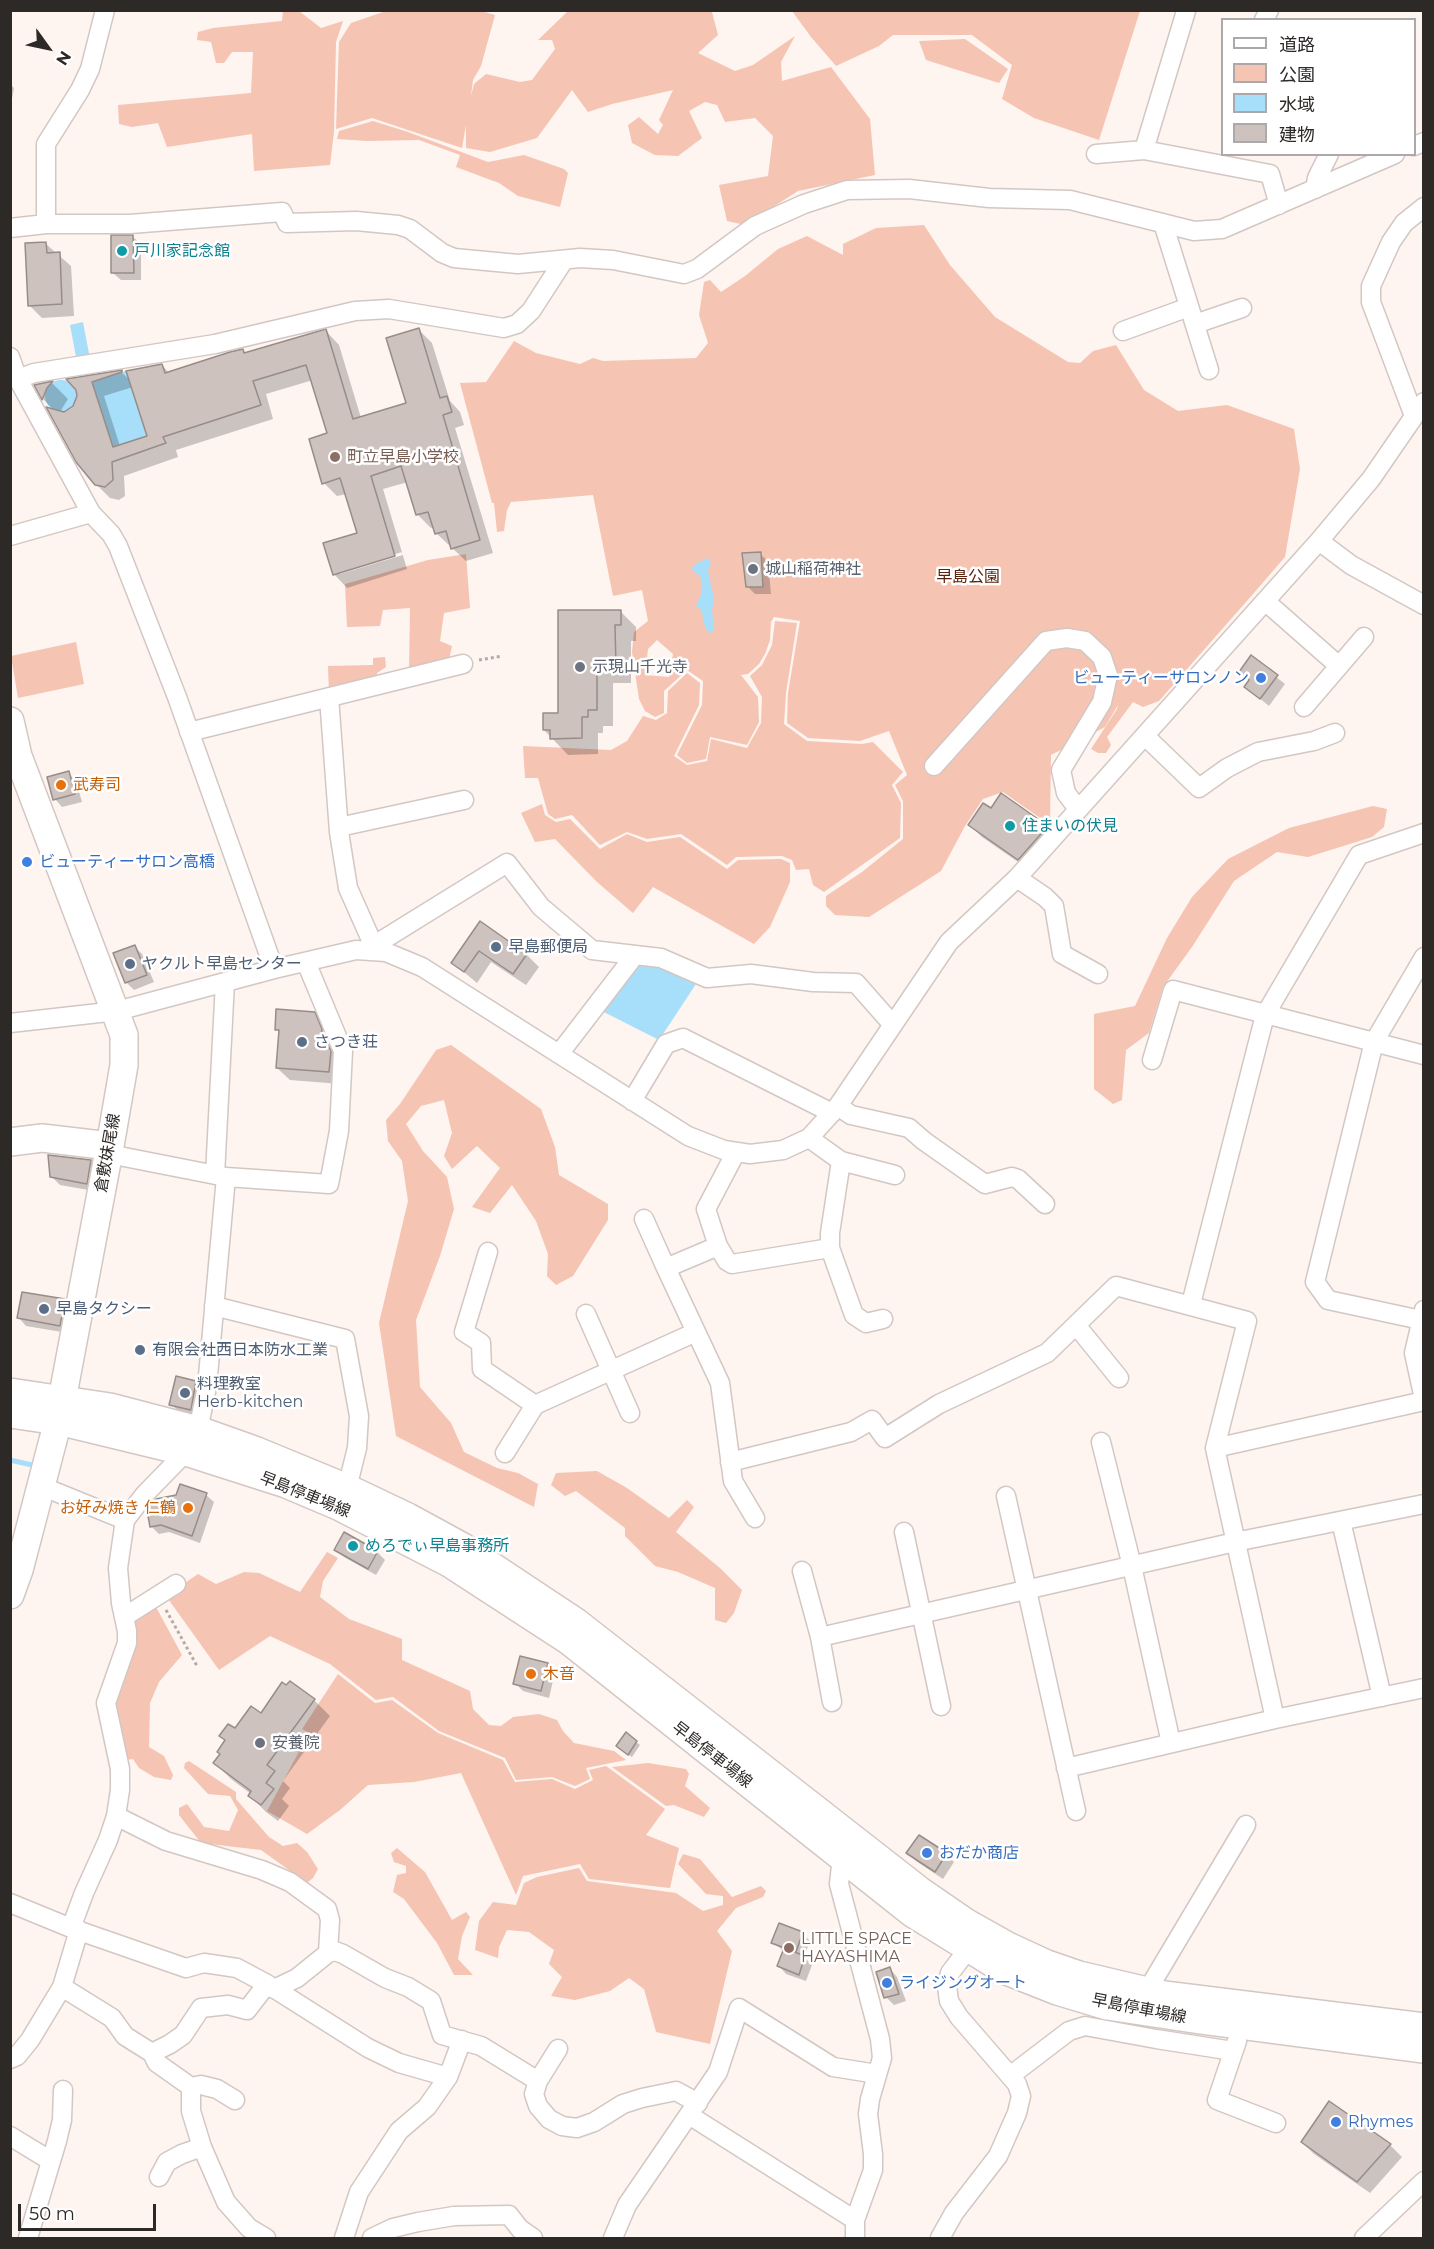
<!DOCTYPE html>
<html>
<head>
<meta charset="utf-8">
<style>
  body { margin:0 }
  #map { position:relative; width:1434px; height:2249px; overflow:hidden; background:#fef4f0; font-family:Montserrat,"Noto Sans JP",sans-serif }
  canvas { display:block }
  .frame { position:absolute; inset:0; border:12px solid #2d2927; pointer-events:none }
  .legend { position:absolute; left:1221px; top:18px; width:195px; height:138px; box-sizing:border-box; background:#fff; border:2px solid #aba9a9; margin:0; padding:8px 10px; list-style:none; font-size:18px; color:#2d2927 }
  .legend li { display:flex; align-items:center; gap:12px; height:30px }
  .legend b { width:30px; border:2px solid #aba9a9 }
  .north { position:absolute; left:18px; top:18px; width:60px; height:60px; -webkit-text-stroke:4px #fff; paint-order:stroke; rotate:123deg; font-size:16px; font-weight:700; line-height:24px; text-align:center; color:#2d2927 }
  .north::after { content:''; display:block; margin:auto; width:21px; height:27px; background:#2d2927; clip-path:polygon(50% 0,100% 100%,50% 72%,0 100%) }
  .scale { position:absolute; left:18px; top:2204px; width:138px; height:27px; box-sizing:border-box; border:3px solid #2d2927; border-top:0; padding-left:8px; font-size:18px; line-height:21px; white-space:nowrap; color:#2d2927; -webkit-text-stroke:4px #fff; paint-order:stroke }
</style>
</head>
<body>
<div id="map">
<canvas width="1434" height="2249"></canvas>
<div class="frame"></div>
<ul class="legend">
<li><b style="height:8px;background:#fff"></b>道路</li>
<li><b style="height:16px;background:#f5c4b3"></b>公園</li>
<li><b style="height:16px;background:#a7def9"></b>水域</li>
<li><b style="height:16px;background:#cec2be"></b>建物</li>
</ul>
<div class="north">N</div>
<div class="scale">50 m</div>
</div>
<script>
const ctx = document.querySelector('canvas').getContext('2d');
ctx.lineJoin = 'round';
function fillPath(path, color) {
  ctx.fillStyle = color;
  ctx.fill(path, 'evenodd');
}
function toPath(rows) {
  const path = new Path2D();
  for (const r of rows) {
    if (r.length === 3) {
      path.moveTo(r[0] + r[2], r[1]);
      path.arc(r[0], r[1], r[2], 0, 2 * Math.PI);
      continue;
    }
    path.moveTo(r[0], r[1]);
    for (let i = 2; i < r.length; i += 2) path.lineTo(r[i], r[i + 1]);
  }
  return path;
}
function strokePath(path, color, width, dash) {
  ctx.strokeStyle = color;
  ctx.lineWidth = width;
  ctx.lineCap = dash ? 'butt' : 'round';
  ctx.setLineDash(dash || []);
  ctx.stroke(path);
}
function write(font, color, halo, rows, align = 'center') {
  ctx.font = font + ' Montserrat,"Noto Sans JP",sans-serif';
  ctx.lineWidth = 5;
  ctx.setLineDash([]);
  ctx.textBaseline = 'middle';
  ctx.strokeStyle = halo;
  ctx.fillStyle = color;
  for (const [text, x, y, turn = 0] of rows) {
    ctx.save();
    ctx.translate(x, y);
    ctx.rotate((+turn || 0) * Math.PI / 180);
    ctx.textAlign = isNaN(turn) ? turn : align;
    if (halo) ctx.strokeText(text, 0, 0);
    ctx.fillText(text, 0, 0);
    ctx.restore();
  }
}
fillPath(toPath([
  [478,10,495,15,481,66,473,80,471,96,474,84,486,74,520,82,532,80,555,49,552,40,538,40,568,11,714,11,712,12,718,35,698,53,735,71,753,65,795,36,781,62,782,81,831,67,870,119,875,175,798,191,745,225,727,221,719,185,768,176,773,136,755,118,725,122,717,105,705,102,689,111,702,138,678,156,655,155,632,143,628,125,639,117,658,134,663,125,659,120,673,90,612,104,588,112,572,90,537,138,490,152,466,148,466,125,462,148,372,118,336,129,339,42,351,23,386,11],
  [283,11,299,11,321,28,343,21,336,42,334,132,330,165,254,171,252,134,167,147,158,123,132,127,119,124,118,105,251,93,253,52,232,52,224,63,216,63,211,42,197,40,198,32,213,28,282,21],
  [792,11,1140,11,1099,140,1034,118,1002,99,1012,65,972,35,893,35,879,46,836,66,811,37],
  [965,39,1008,69,999,83,926,60,919,41],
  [373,121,408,132,488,162,524,155,564,169,568,173,560,207,518,196,499,183,456,167,460,155,419,140,367,141,337,139,339,131],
  [924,225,950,265,995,317,1068,362,1080,363,1093,351,1116,345,1144,390,1178,411,1227,405,1294,429,1300,469,1285,557,1253,594,1159,701,1143,707,1133,702,1107,737,1111,745,1106,753,1098,753,1091,749,1117,709,1118,705,1105,727,1051,755,1050,825,1003,792,983,799,965,826,941,871,869,917,835,915,826,906,826,896,862,872,903,839,903,801,895,785,907,775,889,731,860,741,808,738,787,723,788,693,800,621,774,617,771,622,770,640,765,654,759,664,748,674,741,675,758,697,759,722,747,745,710,737,706,759,687,763,677,755,702,705,703,681,687,670,664,691,664,713,655,717,645,711,639,699,632,652,634,632,648,621,642,590,613,596,593,495,511,502,507,510,504,531,497,532,494,503,492,503,460,383,486,382,514,341,536,353,580,364,593,358,603,361,696,358,708,343,699,315,704,282,710,280,721,292,745,276,778,249,807,236,843,255,843,244,876,228],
  [657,640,673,654,669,677,645,675,648,649],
  [466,554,470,608,444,613,440,641,452,646,448,665,409,671,410,608,383,610,380,626,347,627,345,584,428,560],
  [775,621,797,623,786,693,784,724,807,741,862,744,873,742,903,772,892,785,901,803,900,838,824,892,813,885,809,869,796,870,792,860,782,856,736,857,727,865,681,834,647,839,627,832,600,845,572,815,555,819,548,814,538,778,525,778,523,746,611,750,627,741,643,716,656,720,667,713,668,691,687,673,700,683,699,705,674,756,687,765,707,761,711,739,747,748,761,723,762,697,750,676,762,665,772,645],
  [76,642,84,684,18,698,11,656],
  [385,657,386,667,377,673,376,681,329,694,328,666,373,665,373,658],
  [542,804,545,815,556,822,570,819,600,849,627,834,647,842,680,837,727,869,738,860,781,859,790,863,790,882,770,927,754,944,653,887,633,913,597,882,555,839,535,842,521,813],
  [1373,806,1387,809,1384,827,1372,837,1308,857,1277,852,1234,881,1192,947,1163,987,1149,1033,1126,1050,1122,1100,1113,1104,1094,1089,1094,1014,1135,1006,1167,938,1192,897,1228,859,1289,828],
  [451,1045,541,1109,555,1147,559,1175,608,1204,608,1220,573,1276,556,1285,547,1276,548,1254,536,1221,512,1185,490,1213,472,1207,500,1168,477,1146,452,1169,444,1156,452,1133,444,1100,421,1106,406,1124,423,1151,447,1177,454,1209,440,1256,416,1320,420,1387,451,1423,464,1452,497,1468,518,1473,538,1484,534,1507,396,1436,379,1323,408,1201,402,1161,388,1141,386,1120,400,1104,436,1050],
  [597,1471,627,1488,669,1518,687,1500,694,1507,676,1532,720,1568,742,1590,734,1613,726,1623,715,1620,715,1588,678,1572,655,1566,625,1536,625,1528,576,1491,565,1496,551,1485,556,1473],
  [327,1552,338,1558,323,1581,320,1597,349,1619,402,1639,402,1660,470,1691,473,1709,489,1725,501,1726,513,1717,539,1714,557,1720,563,1731,574,1743,614,1751,626,1760,586,1768,590,1779,575,1786,552,1777,516,1780,505,1758,439,1731,393,1697,376,1700,330,1664,270,1636,219,1670,166,1596,198,1574,216,1584,244,1572,259,1573,300,1592],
  [156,1607,182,1655,159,1682,150,1703,149,1747,164,1756,173,1775,171,1780,154,1777,139,1768,133,1759,126,1760,112,1701,132,1621],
  [338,1674,375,1703,392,1700,438,1733,503,1760,515,1782,552,1779,575,1789,593,1780,589,1770,606,1766,665,1809,646,1835,679,1848,670,1888,589,1879,580,1864,523,1876,516,1895,461,1773,414,1782,368,1785,340,1810,307,1834,267,1811,309,1733,302,1729],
  [189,1761,236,1792,236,1799,269,1837,283,1846,297,1843,307,1852,318,1869,313,1878,307,1883,261,1850,201,1843,179,1815,179,1808,187,1804,204,1827,229,1831,238,1810,230,1796,208,1794,184,1768,185,1763],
  [648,1763,686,1769,689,1774,685,1786,710,1808,704,1817,674,1805,666,1806,612,1767],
  [397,1848,425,1872,452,1920,466,1912,470,1917,462,1936,458,1959,473,1975,454,1975,437,1943,404,1899,393,1892,397,1875,406,1873,406,1866,394,1862,391,1853],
  [683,1854,700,1859,732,1897,761,1886,766,1891,763,1897,736,1908,717,1931,732,1951,710,2044,656,2032,644,1989,629,1978,610,1991,575,2000,551,1996,562,1977,549,1964,554,1950,529,1932,507,1930,499,1947,498,1958,475,1950,479,1921,493,1902,516,1905,524,1883,537,1877,579,1868,587,1881,676,1893,703,1911,723,1905,723,1896,706,1894,678,1864]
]), '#f5c4b3');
fillPath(toPath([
  [83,322,90,359,77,362,70,325],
  [126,371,147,436,113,447,92,382],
  [61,396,16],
  [709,558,711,565,708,568,709,577,714,598,712,611,714,629,711,633,707,631,703,621,702,611,696,606,702,592,702,582,699,575,691,569,697,563],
  [638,961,661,964,698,981,659,1040,598,1009]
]), '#a7def9');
fillPath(toPath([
  [10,84,14,88,10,109],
  [133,237,141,244,141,280,121,280,113,273],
  [46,244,71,266,74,316,42,318,30,306],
  [419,330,432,343,450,401,460,412,464,425,455,428,493,553,466,561,436,533,434,527,431,528,417,514,408,482,383,489,407,569,347,588,334,574,359,534,347,494,337,496,324,483,329,434,313,380,266,394,273,419,176,450,178,457,124,476,125,496,119,500,110,498,96,484,55,411,43,399,36,386,52,383,68,399,60,412,64,413,75,407,79,396,77,389,69,380,121,372,131,381,162,365,169,373,243,351,246,354,326,331,339,345,361,418,408,404],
  [133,387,149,437,120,446,104,396],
  [402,552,403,555,340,574,340,571],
  [760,554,768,561,771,594,755,594,747,586],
  [620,611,636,627,636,641,631,641,631,683,613,683,613,726,603,726,603,733,598,733,598,754,568,755,544,730,560,715],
  [1251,657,1285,684,1269,706,1246,687,1250,681,1241,672],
  [68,773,76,781,82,802,62,807,55,799],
  [1002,795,1047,827,1059,839,1031,871,982,837,970,825,991,810],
  [480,923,527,955,539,967,526,985,491,962,477,983,453,963],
  [135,947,142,954,154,982,134,990,126,982],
  [314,1014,326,1026,333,1042,332,1050,339,1057,341,1084,290,1080,277,1068,280,1033,276,1029],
  [91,1161,98,1169,94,1191,60,1185,52,1177],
  [64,1301,72,1309,68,1333,26,1326,19,1318],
  [196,1382,203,1390,198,1417,179,1412,171,1404],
  [206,1495,214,1502,200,1543,169,1532,159,1534,152,1527],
  [336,1549,377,1552,385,1560,376,1575,344,1557],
  [547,1665,555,1672,549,1698,523,1691,515,1683],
  [314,1700,330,1716,283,1781,290,1788,282,1799,289,1806,278,1821,266,1812,250,1796,251,1794,231,1779,215,1763,236,1730,261,1715],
  [636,1742,640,1745,632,1757,621,1750],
  [919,1837,946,1855,954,1862,943,1879,916,1861,908,1853],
  [802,1933,810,1941,804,1957,812,1965,806,1981,786,1974,779,1966,784,1951,773,1943],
  [890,1969,897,1977,906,2001,894,2005,886,1997],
  [1329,2103,1390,2145,1402,2157,1370,2193,1314,2154,1302,2142]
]), '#0003');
strokePath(toPath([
  [10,1460,32,1465]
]), '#a7def9', 5);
const building = toPath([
  [111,235,133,235,134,273,111,273,111,235],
  [46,242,47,253,60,252,62,304,28,306,25,243,46,242],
  [419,328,440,398,447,396,452,412,443,415,480,540,451,549,446,531,435,534,428,512,416,515,401,466,371,476,395,556,333,575,323,543,357,533,340,478,322,484,309,439,327,433,306,365,253,381,261,405,163,437,166,443,112,462,113,480,105,487,95,485,76,462,46,407,64,412,73,406,77,396,76,390,66,379,122,370,122,372,92,382,113,447,147,436,126,371,162,364,165,373,230,352,243,349,244,353,326,329,353,419,406,403,386,338,419,328],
  [53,381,47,388,42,400,34,385,53,381],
  [761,552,763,587,746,587,742,553,761,552],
  [558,610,621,610,621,625,615,625,616,667,597,668,597,710,588,710,588,717,582,717,582,738,550,739,550,730,543,730,543,713,558,713,558,610],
  [1251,655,1278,675,1260,699,1244,687,1249,680,1239,672,1251,655],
  [69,771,75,794,53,800,47,777,69,771],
  [1001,793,1048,826,1018,860,968,825,983,803,991,808,1001,793],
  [480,921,527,954,513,974,479,951,464,972,451,963,480,921],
  [135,945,147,975,125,983,113,953,135,945],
  [276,1009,315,1012,322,1029,320,1042,327,1043,331,1051,329,1072,276,1068,279,1030,275,1030,276,1009],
  [48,1155,91,1160,87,1184,50,1177,48,1155],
  [22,1292,65,1299,60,1326,17,1318,22,1292],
  [176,1376,196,1381,191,1410,169,1405,176,1376],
  [180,1484,207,1493,192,1536,161,1525,150,1527,147,1510,156,1499,176,1495,180,1484],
  [344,1532,378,1551,368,1569,334,1550,344,1532],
  [520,1656,548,1663,541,1691,513,1684,520,1656],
  [290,1681,315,1699,267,1765,275,1771,266,1783,274,1789,261,1805,248,1796,251,1791,213,1763,220,1754,217,1752,225,1740,219,1736,228,1724,235,1728,251,1706,261,1713,282,1682,286,1685,290,1681],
  [626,1732,637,1741,628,1755,616,1746,626,1732],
  [919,1835,947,1853,935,1872,906,1853,919,1835],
  [779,1923,803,1932,796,1952,771,1943,779,1923],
  [784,1948,805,1956,799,1975,777,1966,784,1948],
  [890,1967,899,1994,884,1998,876,1972,890,1967],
  [1329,2101,1391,2144,1357,2182,1301,2142,1329,2101]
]);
fillPath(building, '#cec2be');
strokePath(building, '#978c88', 1.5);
const street = toPath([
  [1186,11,1144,150,1270,174,1279,205],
  [1264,20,1269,10],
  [1414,146,1424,142],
  [1096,154,1144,150],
  [1315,189,1317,178,1329,154],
  [1163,223,1209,370],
  [46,224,46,144,80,90,90,69,105,10],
  [10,228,46,224,130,224,282,212,287,223,356,221,398,225,410,229,442,253,454,258,518,264,580,258,613,260,684,274,697,269,755,226,804,204,847,190,909,189,989,198,1070,200,1194,231,1222,229,1395,154],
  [1195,324,1242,308],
  [1123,331,1189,307],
  [10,357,18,379,91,513,111,534,118,546,177,697,274,969],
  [18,379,34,373,215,344,355,311,389,309,504,328,517,324,531,311,564,260],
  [1414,416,1371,302,1371,286,1391,242,1404,223,1424,207],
  [10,536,91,513],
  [1319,541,1351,565,1424,605],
  [1265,601,1339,666],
  [329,697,339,832,348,888,376,951],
  [1304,707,1364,637],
  [189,732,463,664],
  [1145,736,1199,788,1227,768,1258,752,1314,741,1335,733],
  [934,766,1046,641,1067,638,1085,641,1102,657,1108,675,1102,702,1061,770,1066,793,1078,809],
  [339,827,464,800],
  [1017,878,1045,897,1054,906,1062,954,1098,974],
  [373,946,507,863,541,907,592,950,661,958,707,978,751,974,813,982,856,983,893,1025],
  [10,1023,117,1011,274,969,356,950,386,952,422,967,688,1136,724,1150,750,1154,783,1150,809,1138,838,1106,949,942,1017,878,1319,541,1371,479,1424,402],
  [559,1054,635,955],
  [1152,1060,1173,990,1424,1055],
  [632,1101,666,1044,683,1038,832,1113],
  [838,1106,851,1115,909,1128,924,1141,985,1184,1012,1177,1018,1179,1045,1204],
  [809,1138,841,1161,895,1175],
  [736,1152,706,1209,718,1246,666,1268,720,1383,733,1481,755,1518],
  [109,1154,226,1177,207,1387,198,1430],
  [841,1161,830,1233,830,1248,854,1315,866,1323,883,1319],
  [215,1175,225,982],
  [226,1177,329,1184,339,1131,343,1051,306,962],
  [644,1219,666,1268],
  [718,1246,727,1261,732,1264,830,1248],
  [488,1252,464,1332,481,1343,482,1369,535,1405,696,1332],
  [1191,1304,1265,1015,1359,855,1424,833],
  [214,1306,345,1339,359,1416,357,1448,347,1488],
  [1424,1310,1414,1353,1424,1399],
  [586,1314,630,1413],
  [1421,1320,1328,1300,1315,1282,1374,1042,1424,957],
  [1076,1325,1119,1378],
  [1101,1442,1132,1566,1171,1743],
  [1215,1448,1424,1401],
  [505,1453,535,1405],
  [730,1462,851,1432,872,1420,885,1438,939,1404,1047,1353,1116,1286,1247,1321,1215,1448,1275,1719],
  [41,1486,125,1520],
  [1006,1496,1076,1811],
  [1341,1521,1382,1697],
  [904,1532,941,1706],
  [802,1571,820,1637],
  [124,1617,176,1584],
  [832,1702,820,1637,1235,1542,1424,1504],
  [1066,1768,1275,1719,1424,1688],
  [116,1816,166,1841,262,1870,290,1882,327,1909,330,1920,328,1953],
  [847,1851,842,1857,839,1884,880,2039,882,2058,870,2099,868,2114,873,2154,873,2170,855,2220,855,2238],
  [10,1903,71,1928,186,1968,204,1963,237,1968,267,1984,368,2048,399,2063,448,2077],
  [71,1928,84,1893,108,1840,116,1816,120,1790,120,1769,106,1703,127,1643,127,1631,121,1603,118,1568,125,1520,145,1494,186,1452],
  [62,1987,112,2018,125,2036,152,2053,157,2063,191,2087,191,2111,202,2147,226,2202,249,2228,266,2238],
  [274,1989,297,1978,328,1953,335,1951,343,1954,385,1978,408,1987,431,2001,442,2035,481,2046,538,2081,534,2094,538,2106,549,2119,562,2126,577,2128,594,2122,623,2104,642,2098,676,2091,698,2103],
  [1147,1991,1246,1825],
  [1237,2041,1217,2100,1276,2123],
  [152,2053,170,2044,183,2035,201,2008,228,2005,247,2010,267,1984],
  [10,2059,17,2056,30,2040,62,1987,79,1930],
  [1010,2076,1069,2031,1085,2026,1156,2039,1233,2051],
  [538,2081,558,2049],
  [191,2087,201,2085,217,2089,235,2100],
  [689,2115,855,2220],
  [10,2136,51,2161],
  [159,2177,167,2162,182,2154,202,2147],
  [28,2238,57,2141,62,2120,63,2090],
  [344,2238,359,2192,399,2131,427,2107,448,2077,462,2040],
  [372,2238,393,2228,418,2222,454,2216,509,2215,520,2229,533,2238],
  [613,2238,627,2205,718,2072,739,2008,833,2067,877,2074],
  [940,2238,954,2213,998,2156,1017,2113,1021,2096,1017,2084,959,2017,949,2001,947,1986,950,1973,969,1948],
  [1364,2238,1424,2181]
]);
const secondary = toPath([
  [10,721,18,756,124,1035,124,1065,110,1146,58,1421,19,1570,10,1595],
  [10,1142,42,1138,110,1146],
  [10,1392,110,1407,198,1430,257,1451,347,1488,408,1517,463,1547,576,1622,919,1890,967,1923,1008,1946,1047,1964,1079,1975,1164,1995,1424,2027],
  [10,1414,58,1421,186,1452,286,1484,338,1506,449,1563,569,1641,912,1913,1004,1970,1057,1991,1107,2006,1200,2020,1424,2049]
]);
strokePath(street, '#d3c7c3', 21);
strokePath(secondary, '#d3c7c3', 30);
strokePath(toPath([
  [479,660,502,656],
  [166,1610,197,1666]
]), '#b3aba8', 3, [3, 3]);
strokePath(street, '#fff', 18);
strokePath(secondary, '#fff', 27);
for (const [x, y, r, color] of [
  [122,251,6,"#0f9aa8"],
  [335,457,6,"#8d6e63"],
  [753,569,6,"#6b7280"],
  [580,667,6,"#6b7280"],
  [1261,678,6,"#3f7fe0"],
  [61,785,6,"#e8710a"],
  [1010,826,6,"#0f9aa8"],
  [27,862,6,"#3f7fe0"],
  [496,947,6,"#5c6f8a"],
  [130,964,6,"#5c6f8a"],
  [302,1042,6,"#5c6f8a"],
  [44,1309,6,"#5c6f8a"],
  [140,1350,6,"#5c6f8a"],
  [185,1393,6,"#5c6f8a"],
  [188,1508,6,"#e8710a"],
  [353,1546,6,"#0f9aa8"],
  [531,1674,6,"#e8710a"],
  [260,1743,6,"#6b7280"],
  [927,1853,6,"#3f7fe0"],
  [789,1948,6,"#8d6e63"],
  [887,1983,6,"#3f7fe0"],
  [1336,2122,6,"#3f7fe0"]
]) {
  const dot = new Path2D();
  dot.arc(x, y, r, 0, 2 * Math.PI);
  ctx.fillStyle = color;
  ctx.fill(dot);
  strokePath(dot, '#fff', 2);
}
write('16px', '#0d838f', '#fff', [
  ["戸川家記念館",134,251],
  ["住まいの伏見",1022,826],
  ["めろでぃ早島事務所",365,1546]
], 'left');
write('16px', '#785e54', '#fff', [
  ["町立早島小学校",347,457],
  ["LITTLE SPACE",801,1939],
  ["HAYASHIMA",801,1957]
], 'left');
write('16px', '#5b616d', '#fff', [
  ["城山稲荷神社",765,569],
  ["示現山千光寺",592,667],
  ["安養院",272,1743]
], 'left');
write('16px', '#58220c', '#fff', [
  ["早島公園",968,577]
]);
write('16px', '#366cbe', '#fff', [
  ["ビューティーサロンノン",1249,678,"right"],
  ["ビューティーサロン高橋",39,862],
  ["おだか商店",939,1853],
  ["ライジングオート",899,1983],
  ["Rhymes",1348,2122]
], 'left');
write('16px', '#c56008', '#fff', [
  ["武寿司",73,785],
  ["お好み焼き 仁鶴",176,1508,"right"],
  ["木音",543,1674]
], 'left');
write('16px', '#4e5e75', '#fff', [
  ["早島郵便局",508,947],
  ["ヤクルト早島センター",142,964],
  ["さつき荘",314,1042],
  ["早島タクシー",56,1309],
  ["有限会社西日本防水工業",152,1350],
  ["料理教室",197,1384],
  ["Herb-kitchen",197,1402]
], 'left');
write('16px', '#2d2927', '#fff', [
  ["倉敷妹尾線",108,1153,-80],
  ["早島停車場線",305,1495,22],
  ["早島停車場線",712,1755,38],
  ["早島停車場線",1139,2009,11]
]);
</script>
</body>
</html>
